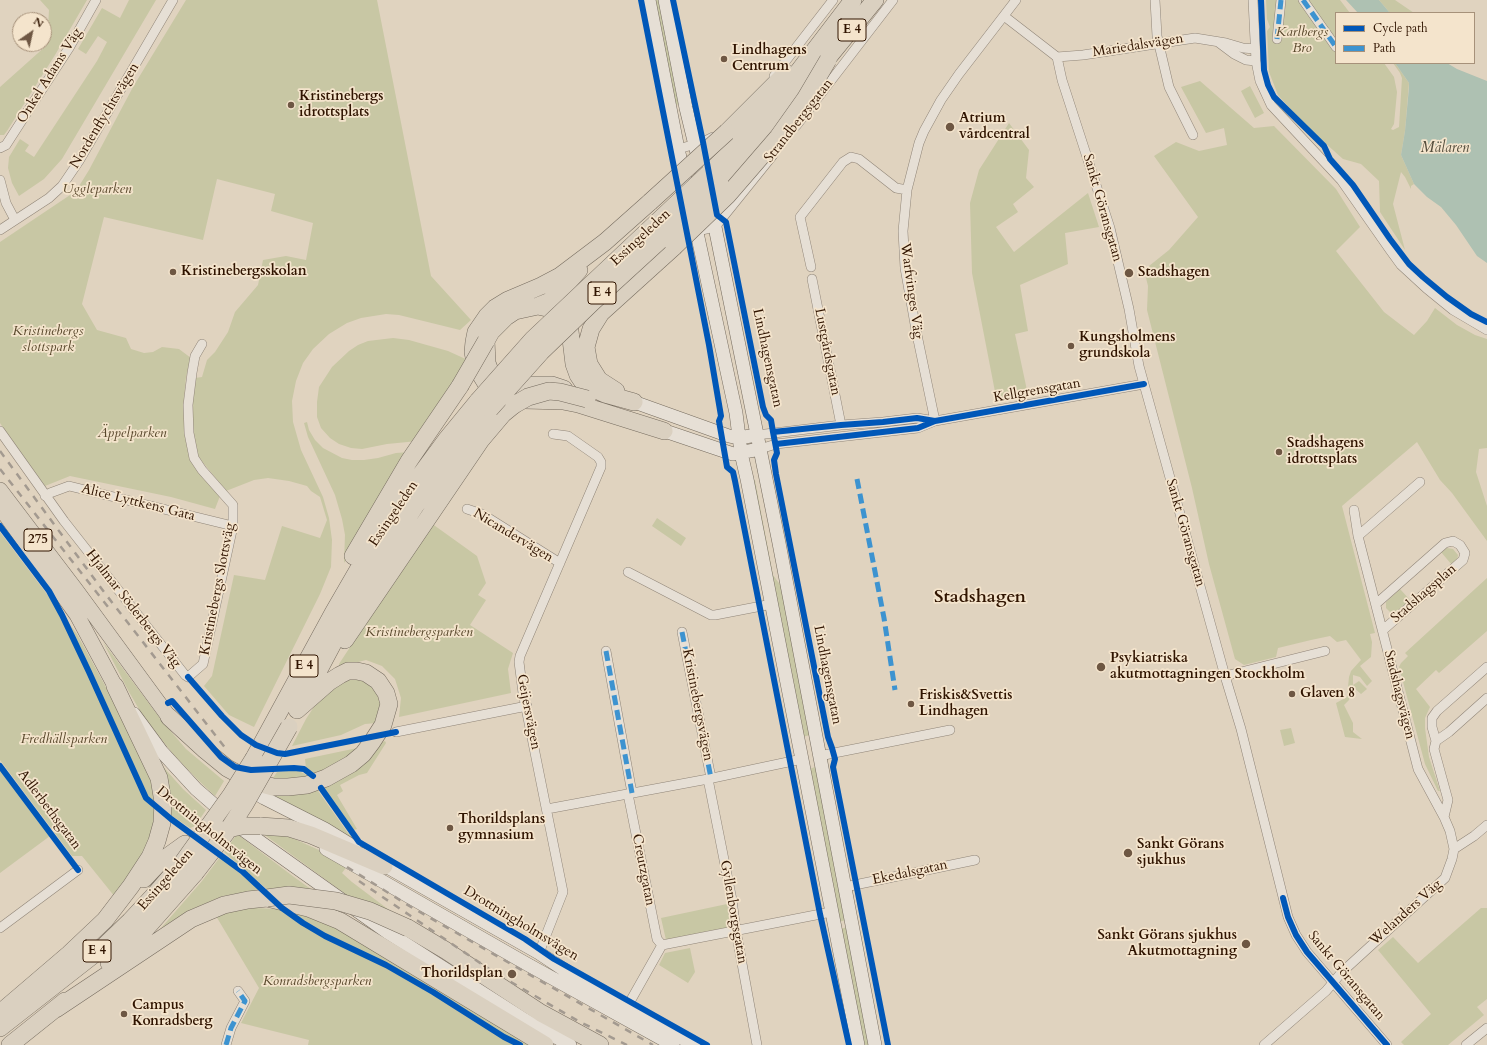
<!DOCTYPE html>
<html>
<head>
<meta charset="utf-8">
<style>
  body { margin:0 }
  #map { position:relative; width:1487px; height:1045px; overflow:hidden; background:#e0d3bf; font-family:Cardo,serif }
  canvas { display:block }
  .legend { position:absolute; left:1335px; top:12px; width:140px; height:52px; box-sizing:border-box; background:#f4e4cc; border:1px solid #a6917a; margin:0; padding:5px 7px; list-style:none; font-size:12px; color:#301400 }
  .legend li { display:flex; align-items:center; gap:8px; height:20px }
  .legend b { width:20px; border:1px solid #a6917a }
  .north { position:absolute; left:12px; top:12px; width:40px; height:40px; box-sizing:border-box; background:#f4e4cc; border:1px solid #a6917a; border-radius:50%; rotate:34deg; font-size:11px; font-weight:700; line-height:16px; text-align:center; color:#301400 }
  .north::after { content:''; display:block; margin:auto; width:14px; height:18px; background:#6e5743; clip-path:polygon(50% 0,100% 100%,50% 72%,0 100%) }
</style>
</head>
<body>
<div id="map">
<canvas width="1487" height="1045"></canvas>
<ul class="legend">
<li><b style="height:5px;background:#0057b8"></b>Cycle path</li>
<li><b style="height:5px;background:#3d93d0"></b>Path</li>
</ul>
<div class="north">N</div>
</div>
<script>
const ctx = document.querySelector('canvas').getContext('2d');
ctx.lineJoin = 'round';
function fillPath(path, color) {
  ctx.fillStyle = color;
  ctx.fill(path, 'evenodd');
}
function toPath(rows) {
  const path = new Path2D();
  for (const r of rows) {
    path.moveTo(r[0], r[1]);
    for (let i = 2; i < r.length; i += 2) path.lineTo(r[i], r[i + 1]);
  }
  return path;
}
function strokePath(path, color, width, dash) {
  ctx.strokeStyle = color;
  ctx.lineWidth = width;
  ctx.lineCap = dash ? 'butt' : 'round';
  ctx.setLineDash(dash || []);
  ctx.stroke(path);
}
function write(font, color, halo, rows, align = 'center') {
  ctx.font = font + ' Cardo,serif';
  ctx.lineWidth = 3.5;
  ctx.setLineDash([]);
  ctx.textBaseline = 'middle';
  ctx.strokeStyle = halo;
  ctx.fillStyle = color;
  for (const [text, x, y, turn = 0] of rows) {
    ctx.save();
    ctx.translate(x, y);
    ctx.rotate((+turn || 0) * Math.PI / 180);
    ctx.textAlign = isNaN(turn) ? turn : align;
    if (halo) ctx.strokeText(text, 0, 0);
    ctx.fillText(text, 0, 0);
    ctx.restore();
  }
}
fillPath(toPath([
  [40,0,87,0,55,55,7,131,4,135,0,135,0,87,47,45,49,10],
  [129,0,156,0,62,159,44,179,19,196,12,183,8,168,9,157,20,139,29,145,25,151,34,157,97,61,107,42,98,36,86,54,78,49,102,8,120,18],
  [186,0,377,0,431,276,471,320,460,330,399,315,386,314,361,318,347,323,329,334,313,349,303,363,296,381,292,401,293,422,301,450,323,497,329,518,332,540,331,567,320,594,254,727,229,715,204,686,212,676,234,575,265,580,282,526,320,538,327,520,320,497,311,491,307,486,289,481,268,478,254,480,226,491,197,455,192,433,192,408,195,378,202,377,207,360,215,352,228,332,235,312,258,285,263,260,286,256,306,260,313,223,271,211,275,194,217,179,203,240,104,217,82,304,97,330,126,338,131,349,144,353,153,352,162,347,179,349,191,358,186,377,184,400,185,436,192,461,220,496,215,509,171,497,70,476,45,486,18,451,0,423,0,242,76,191,89,170,133,87],
  [652,0,661,0,681,104,673,105],
  [1266,0,1340,0,1350,13,1336,13,1336,63,1384,63,1394,77,1397,92,1394,124,1391,129,1393,130,1399,127,1402,78,1400,73,1393,63,1395,63,1409,83,1405,131,1401,155,1414,184,1411,186,1411,189,1405,177,1401,172,1393,204,1405,250,1380,212,1379,181,1361,164,1343,159,1305,125,1278,95,1269,72,1267,31,1270,27,1267,19],
  [1379,0,1395,0,1414,13,1390,13],
  [1200,81,1254,128,1274,126,1336,189,1360,227,1336,251,1384,312,1414,335,1427,321,1435,308,1457,325,1475,335,1487,339,1487,448,1479,449,1476,472,1487,506,1487,541,1452,493,1440,480,1417,442,1342,506,1375,633,1370,634,1372,642,1371,657,1360,666,1372,681,1367,686,1360,677,1353,675,1353,685,1359,681,1367,689,1361,694,1353,687,1349,700,1344,705,1353,723,1353,732,1362,739,1345,737,1336,703,1347,697,1349,677,1351,671,1361,660,1346,640,1337,642,1330,636,1311,640,1278,648,1276,657,1244,665,1235,659,1209,564,1192,488,1147,310,1148,286,1144,270,1169,250,1198,217,1154,156,1176,142,1199,151,1227,145,1224,128,1206,133,1181,87],
  [1250,86,1264,113,1255,118,1241,91],
  [1009,123,1029,150,1026,178,1034,187,1013,204,1018,212,996,227,1014,252,1088,193,1099,227,1065,233,1068,264,1020,285,1028,331,1015,334,1028,395,997,402,972,273,970,203,979,170],
  [393,338,409,340,448,351,470,361,418,441,387,444,362,449,351,448,339,444,330,438,321,428,317,417,317,402,319,387,332,367,349,351,358,345,368,341],
  [307,422,309,430,315,440,323,448,342,458,352,460,364,460,378,458,396,453,410,452,380,500,344,563,345,535,342,519,335,495,308,437,304,423],
  [752,480,755,480,773,575,781,586,810,735,802,737],
  [657,518,686,538,681,546,652,526],
  [431,523,477,556,486,583,478,595,486,600,470,625,513,653,508,669,511,693,399,717,401,698,395,679,382,666,366,660,342,666,339,666,339,664],
  [0,532,77,634,108,691,154,783,157,816,148,851,115,897,82,856,72,856,0,760],
  [1447,548,1453,549,1458,555,1457,561,1452,565,1441,552],
  [1487,578,1487,631,1439,673,1436,670,1416,689,1430,707,1425,718,1425,728,1429,757,1440,791,1438,791,1425,764,1399,667,1401,663,1408,656,1405,653],
  [1400,589,1410,600,1395,613,1390,612,1386,608,1386,602],
  [103,642,162,721,186,749,224,781,215,796,198,780,173,754,143,716,129,692],
  [351,678,370,681,383,700,377,723,365,724,341,735,292,746,306,719,321,696],
  [1291,728,1295,743,1284,746,1280,730],
  [385,741,386,743,367,773,359,775,340,785,343,791,337,795,357,829,354,830,322,786,377,743],
  [362,747,317,777,306,768,305,759],
  [158,761,183,789,206,810,195,826,190,828,187,826,168,813],
  [815,767,817,768,847,920,838,922,809,769],
  [0,770,50,836,0,873],
  [287,771,298,771,303,773,308,776,310,779,271,781,277,772],
  [316,788,348,833,356,841,266,793],
  [258,830,290,837,337,858,348,865,342,873,352,882,397,916,352,899],
  [237,834,294,877,315,892,268,890,224,852],
  [220,857,260,890,223,896,192,909,161,928,202,881],
  [727,904,731,927,666,940,661,918],
  [255,908,279,909,307,915,342,929,529,1045,308,1045,309,1040,241,1023,259,988,216,916,235,910],
  [1481,908,1487,908,1487,999,1477,1007,1484,1015,1448,1045,1404,1045,1401,1042,1431,1014,1378,950,1393,937,1418,963],
  [848,927,871,1045,863,1045,840,929],
  [690,948,695,972,688,983,659,965,665,953]
]), '#c8c7a4');
fillPath(toPath([
  [1346,0,1379,0,1390,13,1358,13],
  [1395,63,1447,63,1457,69,1487,81,1487,263,1477,256,1456,225,1441,207,1427,197,1414,184,1401,155,1405,131,1409,87,1409,83]
]), '#aec1b2');
const street = toPath([
  [1155,0,1157,36,1169,87,1193,135],
  [1253,0,1256,61,1260,81,1271,105,1341,180,1390,250,1401,265,1426,288,1453,310,1487,330],
  [1303,0,1336,47],
  [1004,16,1057,57,1062,80,1110,228,1129,309,1139,366,1225,676,1241,729,1288,917,1296,935,1307,952,1387,1045],
  [1277,39,1281,0],
  [1218,42,1234,54,1246,60,1256,61],
  [1057,57,1083,55,1195,38,1226,43,1243,48,1255,49],
  [774,76,833,0],
  [796,126,893,0],
  [0,148,6,145,35,100,69,48,96,0],
  [678,149,703,142,713,137],
  [0,180,6,203,15,220],
  [0,230,49,198,62,186,79,161,173,0],
  [697,231,715,227,773,155],
  [811,267,800,217,843,162,851,157,859,159,896,188,907,190],
  [812,279,841,425],
  [935,421,916,330,905,268,903,231,907,190,919,143,924,131,941,100,959,74,1016,0],
  [0,431,64,521,185,675,188,677,203,664,233,526,233,505,202,470,194,458,189,433,188,405,192,373,195,356,202,344],
  [757,435,841,425,883,422,917,418,935,421],
  [760,449,776,444,918,428,935,421,1144,384],
  [45,496,50,493,69,486,233,526],
  [467,509,482,514,560,563],
  [1354,510,1358,536],
  [628,572,711,615,715,615,772,604],
  [1377,603,1445,543,1453,541,1460,545,1465,553,1463,560,1383,630],
  [682,632,711,778],
  [606,651,632,793],
  [1225,676,1325,651],
  [396,732,527,706],
  [1436,741,1449,732,1487,698],
  [819,756,950,730],
  [708,779,732,900,736,931,757,1045],
  [628,794,657,939,662,945],
  [547,809,708,779,802,759],
  [1444,817,1448,800,1434,749,1436,741,1432,727,1432,718,1437,711,1487,667],
  [1454,849,1474,836,1487,825],
  [845,887,975,860],
  [0,928,78,870],
  [539,953,563,892,523,693,519,662,520,656,601,467,601,462,598,457,568,436,553,434],
  [627,1007,662,945,831,912],
  [226,1045,231,1028,245,1001,238,991],
  [1264,1045,1326,991,1342,972,1445,878,1452,859,1454,849,1450,831,1444,817,1418,769,1358,536,1420,482],
  [1466,1045,1487,1028]
]);
const secondary = toPath([
  [649,0,678,149,690,200],
  [665,0,686,108,705,186],
  [710,205,715,227,779,543,875,1045],
  [694,219,736,413,741,453,747,479,858,1045],
  [634,402,729,436,738,438,757,435],
  [656,428,733,454,760,449],
  [134,714,162,752,196,789,242,829,387,932,525,1020,570,1045],
  [245,787,264,798,325,829,354,847],
  [326,849,525,963,673,1045],
  [377,861,539,953,578,979,694,1045]
]);
const primary = toPath([
  [0,490,76,590,169,717],
  [0,507,77,615,115,686]
]);
const highway = toPath([
  [727,132,786,73],
  [709,173,734,148,782,93,853,0],
  [720,184,766,134,875,0],
  [538,306,548,302,556,296,579,270],
  [564,389,552,385,513,385,496,377,490,371,487,363,486,341,491,332,506,317,515,311,538,306,547,308,555,312,566,322,570,331,574,364,578,375,582,381,596,390,605,394,634,402],
  [616,391,599,380,589,364,586,347,591,329,601,313,674,247],
  [502,395,487,385,476,367,473,352,474,342,476,332,487,316,495,308,508,300,541,286,560,276,605,242,650,202],
  [525,400,563,401,578,404,664,431],
  [353,556,409,461,460,386],
  [345,640,481,440,503,414,514,405],
  [303,700,348,615,383,556,416,505,490,409],
  [169,717,205,750,227,768,251,781,273,787,288,787,307,785,326,778,351,764,363,754,372,742,383,725,389,704,386,693,378,681,366,673,357,671,348,671,340,675,329,682,297,710],
  [254,758,333,613,366,556,404,497,446,440,478,401],
  [260,826,289,828,311,835,384,866],
  [144,879,160,862,185,844],
  [408,928,445,950,541,1013,600,1045],
  [109,963,142,933,195,873],
  [56,1009,191,919,224,905,248,900,267,898,308,908,340,921,545,1045],
  [0,1013,69,954,105,920,131,886,150,857,157,841,162,823,163,802,159,778,115,686],
  [0,1028,101,949,130,921,156,893,183,862],
  [10,1045,65,1001]
]);
strokePath(street, '#908578', 10);
strokePath(secondary, '#766c5f', 14);
strokePath(primary, '#766c5f', 16);
strokePath(highway, '#766c5f', 18);
strokePath(street, '#e6dfd5', 9);
strokePath(secondary, '#e6dfd5', 13);
strokePath(primary, '#dad0c0', 15);
strokePath(highway, '#dad0c0', 17);
strokePath(toPath([
  [0,451,104,592,226,749],
  [0,469,108,607],
  [347,867,411,907,653,1045],
  [359,881,492,971,580,1022,627,1045]
]), '#a39a90', 2.5, [7, 7]);
const highwayBridge = toPath([
  [650,202,727,132],
  [674,247,727,196,778,137,805,99,828,60],
  [460,386,486,341],
  [478,401,533,339,709,173],
  [514,405,528,397,549,391,560,392,587,399],
  [490,409,541,352,595,300,678,224,720,184],
  [223,830,242,826,260,826],
  [183,862,231,795,254,758],
  [195,873,226,833,245,804,289,727],
  [267,898,289,895,336,901,370,911,408,928]
]);
strokePath(highwayBridge, '#766c5f', 18, []);
strokePath(highwayBridge, '#dad0c0', 17);
strokePath(toPath([
  [1303,0,1336,47],
  [1277,39,1281,0],
  [857,479,884,618,895,690],
  [682,632,711,778],
  [606,651,632,793],
  [226,1045,231,1028,245,1001,238,991]
]), '#3d93d0', 5, [10, 5]);
strokePath(toPath([
  [641,0,709,345,721,416,719,421,727,467,733,472,735,481,820,914,849,1045],
  [673,0,703,142,717,215,726,222,763,407,766,415,771,420,773,432,777,453,774,460,776,474,828,737,832,748,835,759,833,767,888,1045],
  [1261,0,1264,70,1268,85,1274,97,1324,146,1330,159,1353,185,1390,239,1409,264,1423,277,1447,297,1471,314,1487,322],
  [773,432,841,425,883,422,917,418,935,421],
  [776,444,918,428,935,421,1144,384],
  [0,526,49,591,62,615,89,672,146,798,171,819,242,871,282,908,303,923,325,936,386,965,433,992,504,1037,520,1045],
  [188,677,222,716,241,735,256,745,277,753,285,754,396,732],
  [168,703,172,701,221,757,235,767,251,770,294,768,304,769,313,776],
  [0,766,78,870],
  [321,788,359,842,525,939,554,959,707,1045],
  [1283,898,1288,917,1296,935,1307,952,1387,1045]
]), '#0057b8', 6);
for (const [x, y, r, color] of [
  [724,59,4,"#6e5743"],
  [291,105,4,"#6e5743"],
  [950,127,5,"#6e5743"],
  [173,272,4,"#6e5743"],
  [1129,273,5,"#6e5743"],
  [1071,346,4,"#6e5743"],
  [1279,452,4,"#6e5743"],
  [1101,667,5,"#6e5743"],
  [1292,694,4,"#6e5743"],
  [911,704,4,"#6e5743"],
  [450,828,4,"#6e5743"],
  [1128,853,5,"#6e5743"],
  [1246,944,5,"#6e5743"],
  [512,974,5,"#6e5743"],
  [124,1014,4,"#6e5743"]
]) {
  const dot = new Path2D();
  dot.arc(x, y, r, 0, 2 * Math.PI);
  ctx.fillStyle = color;
  ctx.fill(dot);
  strokePath(dot, '#f4e4cc', 1.5);
}
for (const [x, y, w] of [
  [852,30,28],
  [602,293,28],
  [38,540,28],
  [304,666,28],
  [97,951,28]
]) {
  const box = new Path2D();
  box.roundRect(x - w / 2, y - 11, w, 22, 3);
  ctx.fillStyle = '#f4e4cc';
  ctx.fill(box);
  strokePath(box, '#301400', 1);
}
write('bold 13px', '#301400', null, [
  ["E 4",852,30],
  ["E 4",602,293],
  ["275",38,540],
  ["E 4",304,666],
  ["E 4",97,951]
]);
write('italic 14px', '#58472b', '#f4e4cc', [
  ["Karlbergs",1302,33],
  ["Bro",1302,49],
  ["Uggleparken",97,190],
  ["Kristinebergs",48,332],
  ["slottspark",48,348],
  ["Äppelparken",132,434],
  ["Kristinebergsparken",419,633],
  ["Fredhällsparken",64,740],
  ["Konradsbergsparken",317,982]
]);
write('14px', '#301400', '#f4e4cc', [
  ["Mariedalsvägen",1138,46,-9],
  ["Onkel Adams Väg",50,76,-58],
  ["Nordenflychtsvägen",105,116,-59],
  ["Strandbergsgatan",799,121,-52],
  ["Sankt Göransgatan",1102,208,74],
  ["Essingeleden",641,238,-43],
  ["Warfvinges Väg",911,291,82],
  ["Lustgårdsgatan",827,352,79],
  ["Lindhagensgatan",767,358,78],
  ["Kellgrensgatan",1037,391,-10],
  ["Alice Lyttkens Gata",138,503,14],
  ["Essingeleden",394,514,-56],
  ["Sankt Göransgatan",1185,533,74],
  ["Nicandervägen",513,536,31],
  ["Kristinebergs Slottsväg",218,589,-79],
  ["Stadshagsplan",1424,594,-41],
  ["Hjalmar Söderbergs Väg",133,609,52],
  ["Lindhagensgatan",827,675,79],
  ["Stadshagsvägen",1399,695,76],
  ["Kristinebergsvägen",697,705,79],
  ["Geijersvägen",528,712,79],
  ["Adlerbethsgatan",49,810,53],
  ["Drottningholmsvägen",209,831,39],
  ["Creutzgatan",643,870,79],
  ["Ekedalsgatan",910,873,-12],
  ["Essingeleden",166,880,-49],
  ["Gyllenborgsgatan",733,912,80],
  ["Welanders Väg",1406,913,-42],
  ["Drottningholmsvägen",521,924,31],
  ["Sankt Göransgatan",1346,976,50]
]);
write('bold 14px', '#301400', '#f4e4cc', [
  ["Lindhagens",732,51],
  ["Centrum",732,67],
  ["Kristinebergs",299,97],
  ["idrottsplats",299,113],
  ["Atrium",959,119],
  ["vårdcentral",959,135],
  ["Kristinebergsskolan",181,272],
  ["Stadshagen",1138,273],
  ["Kungsholmens",1079,338],
  ["grundskola",1079,354],
  ["Stadshagens",1287,444],
  ["idrottsplats",1287,460],
  ["Psykiatriska",1110,659],
  ["akutmottagningen Stockholm",1110,675],
  ["Glaven 8",1300,694],
  ["Friskis&Svettis",919,696],
  ["Lindhagen",919,712],
  ["Thorildsplans",458,820],
  ["gymnasium",458,836],
  ["Sankt Görans",1137,845],
  ["sjukhus",1137,861],
  ["Sankt Görans sjukhus",1237,936,"right"],
  ["Akutmottagning",1237,952,"right"],
  ["Thorildsplan",503,974,"right"],
  ["Campus",132,1006],
  ["Konradsberg",132,1022]
], 'left');
write('italic 15px', '#554e3d', '#f4e4cc', [
  ["Mälaren",1445,149]
]);
write('bold 18px', '#301400', '#f4e4cc', [
  ["Stadshagen",980,598]
]);
</script>
</body>
</html>
